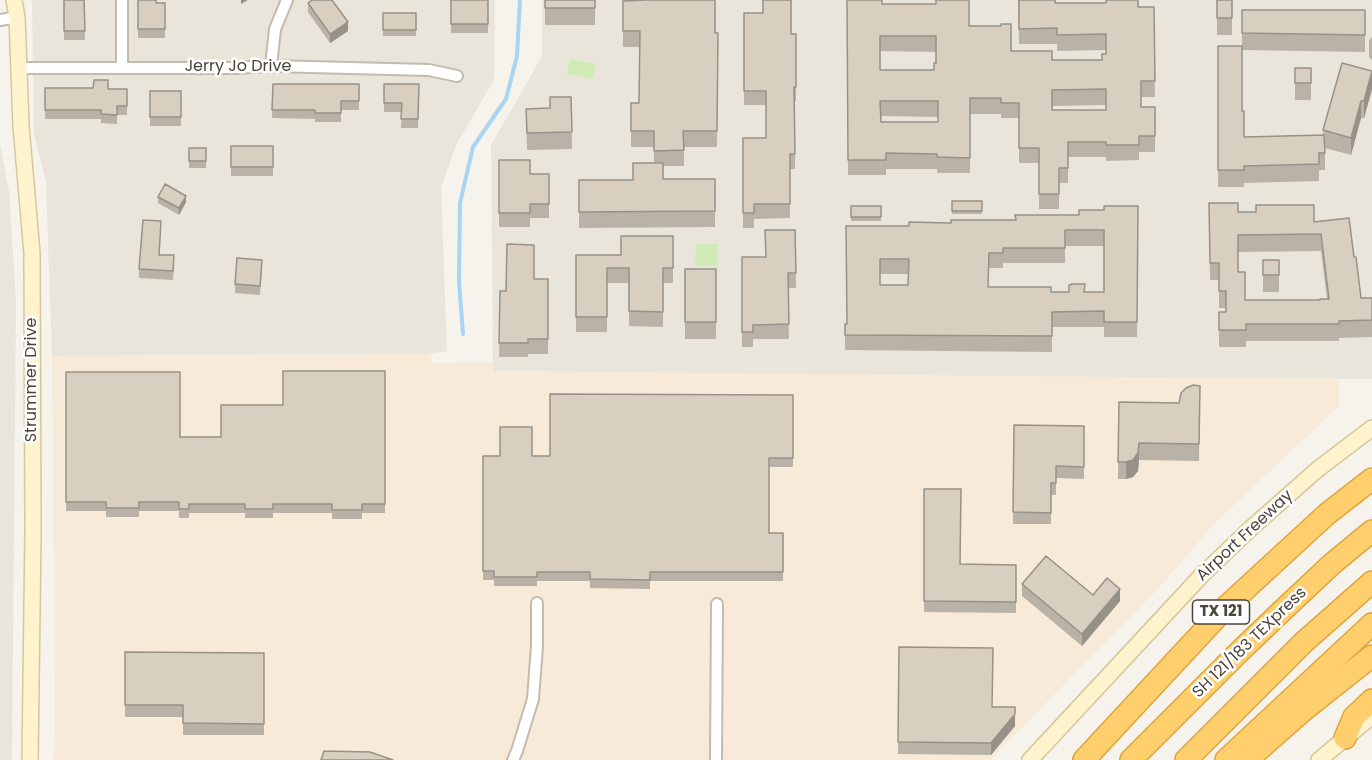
<!DOCTYPE html>
<html>
<head>
<meta charset="utf-8">
<style>
  body { margin:0 }
  canvas { display:block; background:#f6f3ec }
</style>
</head>
<body>
<canvas width="1372" height="760"></canvas>
<script>
const ctx = document.querySelector('canvas').getContext('2d');
ctx.lineJoin = 'round';
function fillPath(path, color) {
  ctx.fillStyle = color;
  ctx.fill(path, 'evenodd');
}
function toPath(rows) {
  const path = new Path2D();
  for (const r of rows) {
    path.moveTo(r[0], r[1]);
    for (let i = 2; i < r.length; i += 2) path.lineTo(r[i], r[i + 1]);
  }
  return path;
}
function strokePath(path, color, width, dash) {
  ctx.strokeStyle = color;
  ctx.lineWidth = width;
  ctx.lineCap = dash ? 'butt' : 'round';
  ctx.setLineDash(dash || []);
  ctx.stroke(path);
}
function write(font, color, halo, rows, align = 'center') {
  ctx.font = font + ' Poppins,sans-serif';
  ctx.lineWidth = 5;
  ctx.setLineDash([]);
  ctx.textBaseline = 'middle';
  ctx.strokeStyle = halo;
  ctx.fillStyle = color;
  for (const [text, x, y, turn = 0] of rows) {
    ctx.save();
    ctx.translate(x, y);
    ctx.rotate((+turn || 0) * Math.PI / 180);
    ctx.textAlign = isNaN(turn) ? turn : align;
    if (halo) ctx.strokeText(text, 0, 0);
    ctx.fillText(text, 0, 0);
    ctx.restore();
  }
}
fillPath(toPath([
  [32,0,495,0,494,80,457,143,441,187,447,351,431,354,52,356,46,182,34,135],
  [542,0,1372,0,1372,379,1122,378,493,371,491,145,542,56],
  [0,144,9,191,16,300,12,760,0,760]
]), '#eae5da');
fillPath(toPath([
  [431,354,431,363,493,362,494,371,1339,379,1339,406,1216,522,1156,591,990,760,53,760,55,734,52,356]
]), '#f7ead8');
fillPath(toPath([
  [570,59,596,64,593,79,567,74],
  [696,244,718,244,718,266,695,266]
]), '#d2eab5');
strokePath(toPath([
  [463,334,459,281,460,203,473,147,506,99,517,56,520,0]
]), '#a9d4f2', 4);
const street = toPath([
  [122,0,122,68],
  [0,20,17,17],
  [271,66,275,29,287,0],
  [19,68,235,68,271,66,429,70,457,76],
  [513,760,517,751,533,699,537,646,537,603],
  [716,760,717,604]
]);
const secondary = toPath([
  [14,0,17,17,21,126,32,253,33,532,30,760],
  [1030,760,1202,575,1250,529,1318,469,1372,428],
  [1319,760,1372,716]
]);
const highway = toPath([
  [1345,738,1354,717,1372,700],
  [1084,760,1227,606,1327,514,1372,479],
  [1131,760,1237,654,1284,609,1332,564,1372,531],
  [1186,760,1304,642,1372,582],
  [1226,760,1372,624],
  [1247,760,1305,709,1372,656]
]);
strokePath(street, '#c2bbae', 14);
strokePath(secondary, '#d6c79b', 18);
strokePath(highway, '#e0a43c', 24);
strokePath(street, '#fff', 10);
strokePath(secondary, '#fff3cd', 15);
strokePath(highway, '#ffcf6e', 21);
fillPath(toPath([
  [64,0,84,0,85,40,64,40],
  [138,0,156,3,165,3,165,38,138,38],
  [451,0,488,0,488,33,451,33],
  [545,0,595,0,595,25,545,25],
  [847,0,882,4,969,26,1011,51,1052,60,1102,60,1106,54,1106,50,1057,51,1057,44,1019,44,1018,0,1055,3,1154,7,1155,97,1141,97,1141,107,1155,107,1155,152,1139,152,1139,160,1106,161,1106,157,1068,157,1068,183,1059,183,1059,209,1039,209,1039,163,1019,163,1019,118,1001,118,1001,114,970,114,970,173,937,173,937,169,886,169,886,175,848,175],
  [880,51,936,52,936,63,934,70,880,70],
  [1106,105,1106,110,1052,110,1052,106],
  [881,116,938,117,938,122,881,122],
  [1217,0,1232,0,1232,35,1217,35],
  [623,1,715,33,718,33,717,147,684,147,684,166,663,166,663,179,715,179,715,227,579,228,579,180,633,180,654,163,654,147,631,147,631,103,639,103,639,47,623,47],
  [308,3,348,31,330,43,308,12],
  [1242,10,1365,10,1365,52,1242,50,1242,111,1244,137,1323,135,1323,130,1372,89,1364,118,1361,118,1351,155,1325,148,1325,170,1319,170,1319,181,1244,183,1244,187,1218,187,1218,46,1242,46],
  [383,13,416,13,416,36,383,36],
  [744,13,791,34,796,34,796,101,795,101,795,169,790,169,790,218,754,219,754,228,743,228,743,138,766,138,766,105,744,105],
  [1372,37,1372,60,1369,57,1369,40],
  [1295,68,1311,68,1311,100,1295,100],
  [273,84,359,84,359,110,341,110,341,122,315,122,315,119,272,118],
  [384,84,419,84,418,128,401,128,402,112,384,112],
  [45,88,127,89,127,115,117,115,117,124,101,123,101,119,45,119],
  [150,91,181,91,181,126,150,126],
  [571,97,572,149,527,150,526,109,550,108],
  [231,146,273,146,273,176,231,176],
  [189,148,206,148,206,168,189,168],
  [499,160,530,174,549,174,549,218,530,218,530,227,499,227],
  [158,197,186,202,179,215,158,203],
  [952,201,982,201,982,214,952,214],
  [1209,203,1238,212,1314,222,1354,257,1361,298,1372,298,1372,337,1339,338,1339,341,1246,341,1246,347,1219,347,1219,312,1226,312,1226,308,1219,308,1219,280,1210,280],
  [1321,251,1327,299,1320,300,1245,300,1238,272,1238,252],
  [851,206,881,206,881,221,851,221],
  [1138,206,1137,337,1104,337,1104,327,1052,327,1052,352,845,350,845,324,847,324,846,226,909,226,1016,220,1079,215,1104,210],
  [1065,246,1104,246,1104,292,1051,292,988,287,989,268,1003,268,1003,263,1065,263],
  [880,274,908,274,908,285,880,285],
  [161,230,159,255,174,264,173,280,139,278,139,269],
  [795,230,796,288,788,288,789,339,753,339,753,347,742,347,742,257,765,257],
  [673,236,673,283,663,283,663,327,629,326,629,283,607,283,607,332,576,332,576,255,621,255],
  [1263,260,1279,260,1279,292,1263,292],
  [262,269,260,295,235,293,235,284],
  [685,269,716,269,716,339,685,339],
  [534,279,548,279,548,354,528,354,528,357,499,357,500,291,506,291],
  [385,371,385,513,362,513,362,519,332,519,332,513,273,513,273,518,245,518,245,513,189,513,189,518,179,518,179,511,139,511,139,517,106,517,106,511,66,511,66,372,180,437,221,437,283,405],
  [1200,386,1199,461,1139,460,1138,471,1133,477,1126,479,1118,479,1119,402,1179,403],
  [793,395,793,467,769,467,769,533,783,533,783,581,650,581,650,589,590,588,590,581,537,581,537,586,494,586,494,580,483,580,483,456,550,456],
  [1014,425,1084,426,1084,479,1056,478,1056,495,1051,495,1051,524,1013,524],
  [924,489,961,564,1016,565,1016,613,924,612],
  [1022,584,1093,595,1120,601,1082,646,1022,596],
  [899,647,992,707,1015,726,991,755,898,754],
  [125,652,264,653,264,735,183,735,183,717,125,717]
]), '#bab2a6');
fillPath(toPath([
  [241,0,248,0,241,4],
  [348,22,348,31,330,43,330,34],
  [1372,71,1372,89,1364,118,1364,101],
  [1361,101,1361,118,1351,155,1351,138],
  [186,196,186,202,179,215,179,208],
  [1139,443,1139,460,1138,471,1133,477,1126,479,1126,462],
  [1120,589,1120,601,1082,646,1082,634],
  [1015,714,1015,726,991,755,991,743]
]), '#979187');
const building = toPath([
  [64,0,84,0,85,31,64,31,64,0],
  [138,0,156,0,156,3,165,3,165,29,138,29,138,0],
  [312,0,332,0,348,22,330,34,308,3,312,0],
  [451,0,488,0,488,24,451,24,451,0],
  [545,0,595,0,595,8,545,8,545,0],
  [646,0,715,0,715,33,718,33,717,131,683,131,684,150,654,151,654,131,631,131,631,103,639,103,640,31,623,31,623,1,646,0],
  [763,0,791,0,791,34,796,34,796,87,794,87,795,154,790,154,790,204,754,204,754,213,743,213,743,138,766,138,766,91,744,91,744,13,763,13,763,0],
  [847,0,882,0,882,4,936,4,936,0,969,0,969,26,1001,26,1001,24,1011,24,1011,51,1052,51,1052,60,1102,60,1102,54,1106,54,1106,34,1057,35,1057,28,1019,29,1019,0,1055,0,1055,3,1106,3,1106,0,1138,0,1138,7,1154,7,1155,81,1141,81,1141,107,1155,107,1155,136,1139,136,1139,145,1106,145,1106,142,1068,142,1068,168,1059,168,1059,194,1039,194,1039,148,1019,148,1019,103,1001,103,1001,98,970,98,970,158,937,157,937,154,886,153,886,160,848,160,847,0],
  [880,36,936,36,936,63,934,63,934,70,880,70,880,36],
  [1106,89,1106,110,1052,110,1052,90,1106,89],
  [880,101,938,101,938,122,881,122,880,101],
  [1217,0,1232,0,1232,18,1217,18,1217,0],
  [1242,10,1365,10,1365,35,1242,33,1242,10],
  [383,13,416,13,416,30,383,30,383,13],
  [1218,46,1242,46,1242,111,1244,111,1244,137,1324,135,1325,153,1319,153,1319,164,1244,166,1244,170,1218,170,1218,46],
  [1342,63,1372,71,1364,101,1361,101,1351,138,1323,130,1342,63],
  [1295,68,1311,68,1311,83,1295,83,1295,68],
  [94,80,108,80,108,89,127,89,127,106,117,106,117,115,101,114,101,110,45,110,45,88,93,88,94,80],
  [273,84,359,84,359,101,341,101,341,113,315,113,315,110,272,110,273,84],
  [384,84,419,84,418,119,401,119,402,103,384,103,384,84],
  [150,91,181,91,181,117,150,117,150,91],
  [550,97,571,97,572,132,527,133,526,109,550,108,550,97],
  [231,146,273,146,273,167,231,167,231,146],
  [189,148,206,148,206,161,189,161,189,148],
  [499,160,530,160,530,174,549,174,549,204,530,204,530,213,499,213,499,160],
  [633,163,663,163,663,179,715,179,715,211,579,212,579,180,633,180,633,163],
  [165,184,186,196,179,208,158,197,165,184],
  [952,201,982,201,982,211,952,211,952,201],
  [1209,203,1238,203,1238,212,1256,212,1256,205,1314,205,1314,222,1349,218,1354,257,1356,257,1361,298,1372,298,1372,320,1339,321,1339,324,1246,324,1246,330,1219,330,1219,312,1226,312,1226,291,1219,291,1219,263,1210,263,1209,203],
  [1321,234,1329,299,1320,299,1320,300,1245,300,1245,272,1238,272,1238,235,1321,234],
  [851,206,881,206,881,217,851,217,851,206],
  [1104,206,1138,206,1137,322,1104,322,1104,311,1052,312,1052,336,845,335,845,324,847,324,846,226,909,226,909,222,951,223,951,220,1016,220,1015,215,1079,215,1079,210,1104,210,1104,206],
  [1065,230,1104,230,1104,292,1084,292,1085,284,1071,284,1071,285,1069,285,1069,292,1051,292,1051,287,988,287,989,253,1003,253,1003,248,1065,248,1065,230],
  [880,259,909,259,908,285,880,285,880,259],
  [143,220,161,221,159,255,174,255,173,271,139,269,143,220],
  [765,230,795,230,796,273,788,273,789,324,753,325,753,332,742,332,742,257,766,257,765,230],
  [621,236,673,236,673,268,663,268,663,312,629,311,629,268,607,268,607,317,576,317,576,255,621,255,621,236],
  [507,244,534,245,534,279,548,279,548,339,528,339,528,343,499,343,500,291,506,291,507,244],
  [237,258,262,260,260,286,235,284,237,258],
  [1263,260,1279,260,1279,275,1263,275,1263,260],
  [685,269,716,269,716,322,685,322,685,269],
  [283,371,385,371,385,504,362,504,362,510,332,510,332,504,273,504,273,509,245,509,245,504,189,504,189,509,179,509,179,502,139,502,139,508,106,508,106,502,66,502,66,372,180,372,180,437,221,437,221,405,283,405,283,371],
  [1193,385,1200,386,1199,444,1139,443,1138,453,1133,460,1126,462,1118,462,1119,402,1179,403,1181,393,1186,388,1193,385],
  [550,394,793,395,793,458,769,458,769,533,783,533,783,572,650,572,650,580,590,579,590,572,537,572,537,577,494,577,494,571,483,571,483,456,500,456,500,427,532,427,532,456,550,456,550,394],
  [1014,425,1084,426,1084,467,1056,466,1056,483,1051,483,1051,513,1013,512,1014,425],
  [924,489,961,489,960,564,1016,565,1016,602,924,601,924,489],
  [1046,556,1093,595,1107,578,1120,589,1082,634,1022,584,1046,556],
  [899,647,993,648,992,707,1015,707,1015,714,991,743,898,742,899,647],
  [125,652,264,653,264,724,183,723,183,705,125,705,125,652],
  [324,751,370,752,393,760,321,760,324,751]
]);
fillPath(building, '#d8cfc1');
strokePath(building, '#979187', 1.5);
for (const [x, y, w] of [
  [1221,612,57]
]) {
  const box = new Path2D();
  box.roundRect(x - w / 2, y - 12, w, 24, 4.5);
  ctx.fillStyle = '#fff';
  ctx.fill(box);
  strokePath(box, '#4b4439', 1.5);
}
write('bold 15px', '#4b4439', null, [
  ["TX 121",1221,612]
]);
write('16px', '#4b4439', '#fff', [
  ["Jerry Jo Drive",238,67],
  ["Strummer Drive",32,380,-90],
  ["Airport Freeway",1245,536,-43],
  ["SH 121/183 TEXpress",1250,643,-44]
]);
</script>
</body>
</html>
